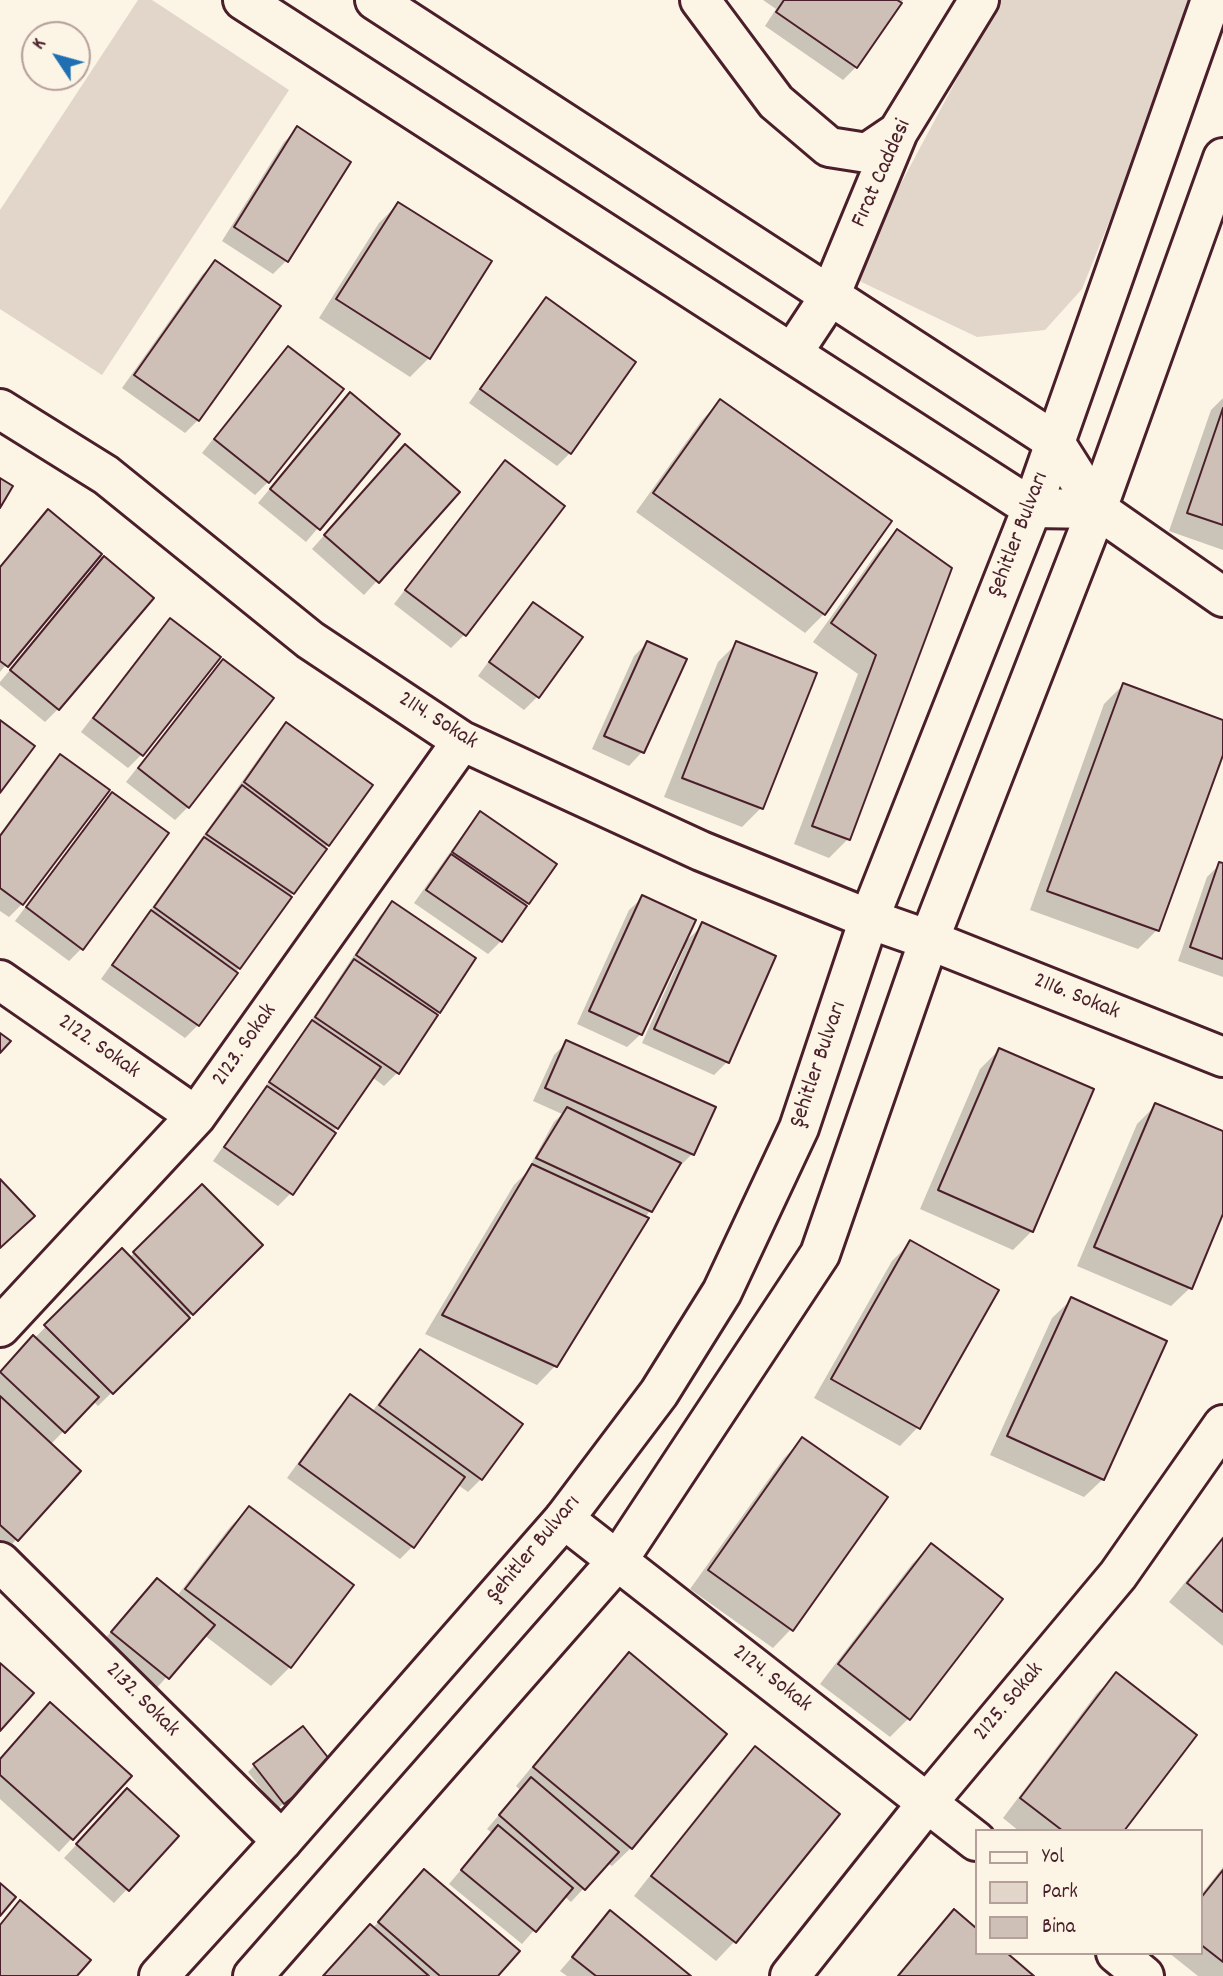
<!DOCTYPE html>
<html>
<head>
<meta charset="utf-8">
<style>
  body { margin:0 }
  #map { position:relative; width:1223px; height:1976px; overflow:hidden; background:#fcf5e5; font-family:Dekko,sans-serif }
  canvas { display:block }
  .legend { position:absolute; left:975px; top:1829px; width:228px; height:126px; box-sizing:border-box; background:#fcf5e5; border:2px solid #b59f9b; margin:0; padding:9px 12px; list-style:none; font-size:21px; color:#4a1f2b }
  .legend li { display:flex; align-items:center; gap:14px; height:35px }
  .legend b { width:35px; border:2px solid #b59f9b }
  .north { position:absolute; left:21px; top:21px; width:70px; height:70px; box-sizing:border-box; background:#fcf5e5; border:2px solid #b59f9b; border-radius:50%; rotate:306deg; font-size:19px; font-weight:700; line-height:28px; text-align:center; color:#4a1f2b }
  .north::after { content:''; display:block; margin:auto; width:24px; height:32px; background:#1f6fb2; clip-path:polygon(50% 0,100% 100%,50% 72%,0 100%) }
</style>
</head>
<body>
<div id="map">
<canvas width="1223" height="1976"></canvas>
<ul class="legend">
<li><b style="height:9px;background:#fcf5e5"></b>Yol</li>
<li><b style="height:19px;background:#e2d5ca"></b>Park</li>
<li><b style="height:19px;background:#cfc0b7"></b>Bina</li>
</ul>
<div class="north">K</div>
</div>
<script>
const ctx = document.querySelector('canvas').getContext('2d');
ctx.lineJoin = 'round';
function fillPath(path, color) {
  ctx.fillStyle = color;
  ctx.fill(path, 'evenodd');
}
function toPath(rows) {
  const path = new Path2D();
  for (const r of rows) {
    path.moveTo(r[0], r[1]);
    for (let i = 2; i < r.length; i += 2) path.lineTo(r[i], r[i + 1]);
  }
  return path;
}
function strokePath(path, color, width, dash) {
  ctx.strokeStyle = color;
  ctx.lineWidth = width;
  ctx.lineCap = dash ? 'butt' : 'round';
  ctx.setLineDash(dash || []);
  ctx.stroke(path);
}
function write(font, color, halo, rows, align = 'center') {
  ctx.font = font + ' Dekko,sans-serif';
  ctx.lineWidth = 5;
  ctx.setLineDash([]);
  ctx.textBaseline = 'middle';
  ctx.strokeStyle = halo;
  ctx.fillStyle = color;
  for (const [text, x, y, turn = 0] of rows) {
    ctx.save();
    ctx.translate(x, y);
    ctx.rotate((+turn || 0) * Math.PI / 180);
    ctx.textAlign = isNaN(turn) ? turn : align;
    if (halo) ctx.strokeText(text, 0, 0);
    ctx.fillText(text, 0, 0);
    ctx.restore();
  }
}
fillPath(toPath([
  [138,0,152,0,289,90,102,375,0,309,0,210],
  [999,0,1197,0,1197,4,1082,289,1045,330,977,337,851,277]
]), '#e2d5ca');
fillPath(toPath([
  [763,0,903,0,856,67,843,80,765,26,776,9],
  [297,129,286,261,273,274,222,241,284,142],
  [398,204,489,262,429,358,410,377,319,318,379,223],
  [215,262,198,420,185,433,122,388,202,275],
  [546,300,570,453,557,466,469,403,533,313],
  [288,348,268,482,255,495,202,453,275,361],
  [1223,398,1223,550,1169,531,1211,410],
  [720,401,824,614,805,633,636,512,702,420],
  [337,408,398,434,306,542,258,503],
  [392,459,458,492,364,595,312,549],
  [505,463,562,506,464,635,451,648,394,604,492,476],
  [35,525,99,554,0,672,0,567],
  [898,531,848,839,829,858,794,844,858,674,813,642,879,550],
  [92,572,58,709,45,722,0,685,0,682],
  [534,604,580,638,537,697,524,710,478,676,521,617],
  [170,620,218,657,141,755,128,768,81,732,157,633],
  [647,643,685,660,642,752,629,766,592,749,634,656],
  [737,643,761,808,742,827,664,797,718,662],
  [224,661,188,807,175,820,126,782,211,674],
  [1123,685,1223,721,1223,749,1157,930,1138,949,1030,910,1104,704],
  [286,725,327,845,198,1025,185,1038,101,979,273,738],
  [60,756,22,904,9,917,0,911,0,834,47,769],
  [113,794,82,948,69,961,15,921,100,807],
  [481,814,528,903,501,941,488,954,414,903,468,827],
  [1220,864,1223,865,1223,977,1178,961,1207,877],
  [643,897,684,943,703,925,727,1062,714,1075,642,1043,684,949,681,948,641,1034,627,1047,577,1024,629,910],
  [393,903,439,1011,397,1073,384,1086,372,1077,291,1193,278,1206,213,1161,304,1031,380,916],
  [567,1042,692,1154,679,1167,677,1166,555,1366,537,1385,425,1334,514,1185,526,1173,554,1122,562,1114,533,1101,554,1055],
  [999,1050,1032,1231,1013,1250,920,1209,980,1069],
  [1156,1105,1223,1133,1223,1209,1190,1288,1171,1306,1077,1266,1137,1124],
  [202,1186,261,1245,98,1406,93,1401,50,1445,78,1471,4,1553,0,1550,0,1373,122,1250,129,1258],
  [911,1242,918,1427,900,1446,814,1398,892,1261],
  [1071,1300,1103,1479,1084,1497,990,1455,1052,1318],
  [420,1351,521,1425,481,1479,468,1492,458,1485,413,1546,400,1559,287,1478,337,1409,350,1396,372,1412,407,1364],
  [803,1439,791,1629,773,1648,690,1589,784,1458],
  [249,1508,290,1667,271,1686,204,1635,154,1691,99,1646,144,1593,177,1596,230,1527],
  [1223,1536,1223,1646,1169,1602],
  [931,1545,909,1718,890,1737,820,1684,912,1564],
  [629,1654,631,1848,612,1866,607,1863,571,1902,564,1896,522,1944,449,1884,492,1833,487,1829,520,1790,516,1786,610,1673],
  [1116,1675,1122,1831,1019,1831,1003,1818,1097,1693],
  [755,1748,837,1814,734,1942,716,1961,634,1896,736,1767],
  [0,1759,130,1776,59,1852,0,1799],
  [254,1766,325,1771,277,1809,248,1772],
  [114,1804,177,1836,114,1903,64,1858],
  [1223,1867,1223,1976,1198,1976,1169,1953,1200,1953,1200,1896],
  [411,1884,495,1976,324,1976,373,1928],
  [610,1913,688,1976,567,1976,560,1971]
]), '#0003');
const building = toPath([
  [784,0,897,0,902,3,857,68,776,12,784,0],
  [297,126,351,162,288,262,234,227,297,126],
  [398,202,492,261,430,359,336,299,398,202],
  [215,260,281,306,199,421,134,375,215,260],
  [546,297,636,362,571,454,480,389,546,297],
  [288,346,344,389,269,483,214,439,288,346],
  [350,392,400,434,320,530,270,489,350,392],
  [720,399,892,521,825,615,653,493,720,399],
  [1223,408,1223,525,1187,513,1223,408],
  [405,444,460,492,379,583,324,535,405,444],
  [505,460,565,506,466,636,405,590,505,460],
  [0,478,13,486,0,508,0,478],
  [48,509,102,554,8,667,0,661,0,567,48,509],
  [897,529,952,568,850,840,812,826,876,655,831,623,897,529],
  [104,556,154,598,59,710,10,670,104,556],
  [533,602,583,637,539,698,489,662,533,602],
  [170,618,221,657,143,756,93,718,170,618],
  [647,641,687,659,644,753,604,736,647,641],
  [736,641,817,673,763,809,682,778,736,641],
  [223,659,274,698,189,808,138,768,223,659],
  [1123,683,1223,720,1223,755,1159,931,1047,891,1123,683],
  [0,720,35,746,0,793,0,720],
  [286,722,373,785,329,846,244,782,286,722],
  [60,754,110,790,23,905,0,888,0,836,60,754],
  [242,785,327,849,294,894,206,834,242,785],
  [112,792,169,833,83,950,26,907,112,792],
  [480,811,557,864,529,904,452,852,480,811],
  [204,837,292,897,240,969,154,907,204,837],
  [451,854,527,906,502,942,426,890,451,854],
  [1219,862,1223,863,1223,959,1190,947,1219,862],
  [642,895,696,920,642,1035,589,1011,642,895],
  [392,901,476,958,440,1013,356,955,392,901],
  [151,910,238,973,199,1026,112,965,151,910],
  [702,922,776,956,729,1063,654,1029,702,922],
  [354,959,438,1015,399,1074,315,1017,354,959],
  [312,1020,381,1067,338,1129,269,1082,312,1020],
  [0,1033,11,1041,0,1053,0,1033],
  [566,1040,716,1107,694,1155,545,1088,566,1040],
  [999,1048,1094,1089,1033,1232,938,1190,999,1048],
  [267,1086,336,1133,293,1195,224,1147,267,1086],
  [1155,1103,1223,1131,1223,1214,1192,1289,1094,1247,1155,1103],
  [567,1107,681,1163,652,1212,536,1158,567,1107],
  [532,1164,649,1218,557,1367,442,1315,532,1164],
  [0,1179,35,1216,0,1248,0,1179],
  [202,1184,263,1245,193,1315,133,1252,202,1184],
  [910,1240,999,1290,920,1429,831,1379,910,1240],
  [122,1248,190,1318,113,1394,44,1325,122,1248],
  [1071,1297,1167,1341,1104,1480,1007,1436,1071,1297],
  [33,1335,99,1397,65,1433,0,1372,33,1335],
  [420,1349,523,1424,482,1480,379,1405,420,1349],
  [350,1394,465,1477,414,1548,299,1464,350,1394],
  [0,1396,81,1471,18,1541,0,1525,0,1396],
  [802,1437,888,1497,793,1631,708,1570,802,1437],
  [249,1506,354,1585,291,1668,185,1589,249,1506],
  [1223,1538,1223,1612,1187,1583,1223,1538],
  [931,1543,1003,1599,910,1720,838,1664,931,1543],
  [157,1578,215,1625,169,1679,111,1632,157,1578],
  [629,1652,727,1734,632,1849,533,1767,629,1652],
  [0,1663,34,1693,0,1731,0,1663],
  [1116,1672,1197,1735,1124,1831,1063,1831,1020,1798,1116,1672],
  [50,1702,132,1776,73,1840,0,1775,0,1759,50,1702],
  [303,1726,334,1765,284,1804,253,1764,303,1726],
  [755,1746,840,1814,736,1943,651,1876,755,1746],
  [531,1777,619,1852,585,1890,499,1815,531,1777],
  [127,1788,179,1836,129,1891,76,1844,127,1788],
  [498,1825,573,1888,536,1932,461,1870,498,1825],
  [424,1869,520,1951,498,1976,440,1976,378,1922,424,1869],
  [1223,1870,1223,1962,1200,1944,1200,1899,1223,1870],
  [0,1883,16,1897,0,1916,0,1883],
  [20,1900,91,1960,77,1976,0,1976,0,1925,20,1900],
  [954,1909,976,1928,976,1953,1007,1953,1034,1976,898,1976,954,1909],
  [610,1910,691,1976,596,1976,572,1957,610,1910],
  [370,1924,429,1976,323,1976,370,1924]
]);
fillPath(building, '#cfc0b7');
strokePath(building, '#4a1f2b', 2);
const minor = toPath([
  [700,0,776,102,829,147,867,153,898,132],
  [1211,0,1032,508,1097,509,1223,597],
  [793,352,830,296,898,132,979,0],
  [0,409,106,475,310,640,462,741,701,851,869,919,929,940,1223,1057],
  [1097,509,1223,158],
  [0,980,196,1116],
  [0,1327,196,1116,462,741],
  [564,1519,976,1841],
  [0,1562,282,1841],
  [1116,1953,1144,1976],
  [790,1976,928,1802,1118,1575,1223,1425]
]);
const major = toPath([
  [159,1976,282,1841,564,1519,659,1393,722,1292,799,1128,869,919,1032,508,243,0],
  [253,1976,618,1560,820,1254,929,940,1097,509,1054,441,375,0]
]);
strokePath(minor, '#4a1f2b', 44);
strokePath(major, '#4a1f2b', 44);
strokePath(minor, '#fcf5e5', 38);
strokePath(major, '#fcf5e5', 38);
write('23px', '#4a1f2b', '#fcf5e5', [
  ["Fırat Caddesi",883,174,-66],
  ["Şehitler Bulvarı",1020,535,-69],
  ["2114. Sokak",437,722,32],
  ["2116. Sokak",1076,998,22],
  ["2123. Sokak",246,1046,-55],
  ["2122. Sokak",98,1048,35],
  ["Şehitler Bulvarı",820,1065,-71],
  ["Şehitler Bulvarı",535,1550,-50],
  ["2124. Sokak",771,1680,38],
  ["2132. Sokak",141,1701,45],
  ["2125. Sokak",1010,1703,-50]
]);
</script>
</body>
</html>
